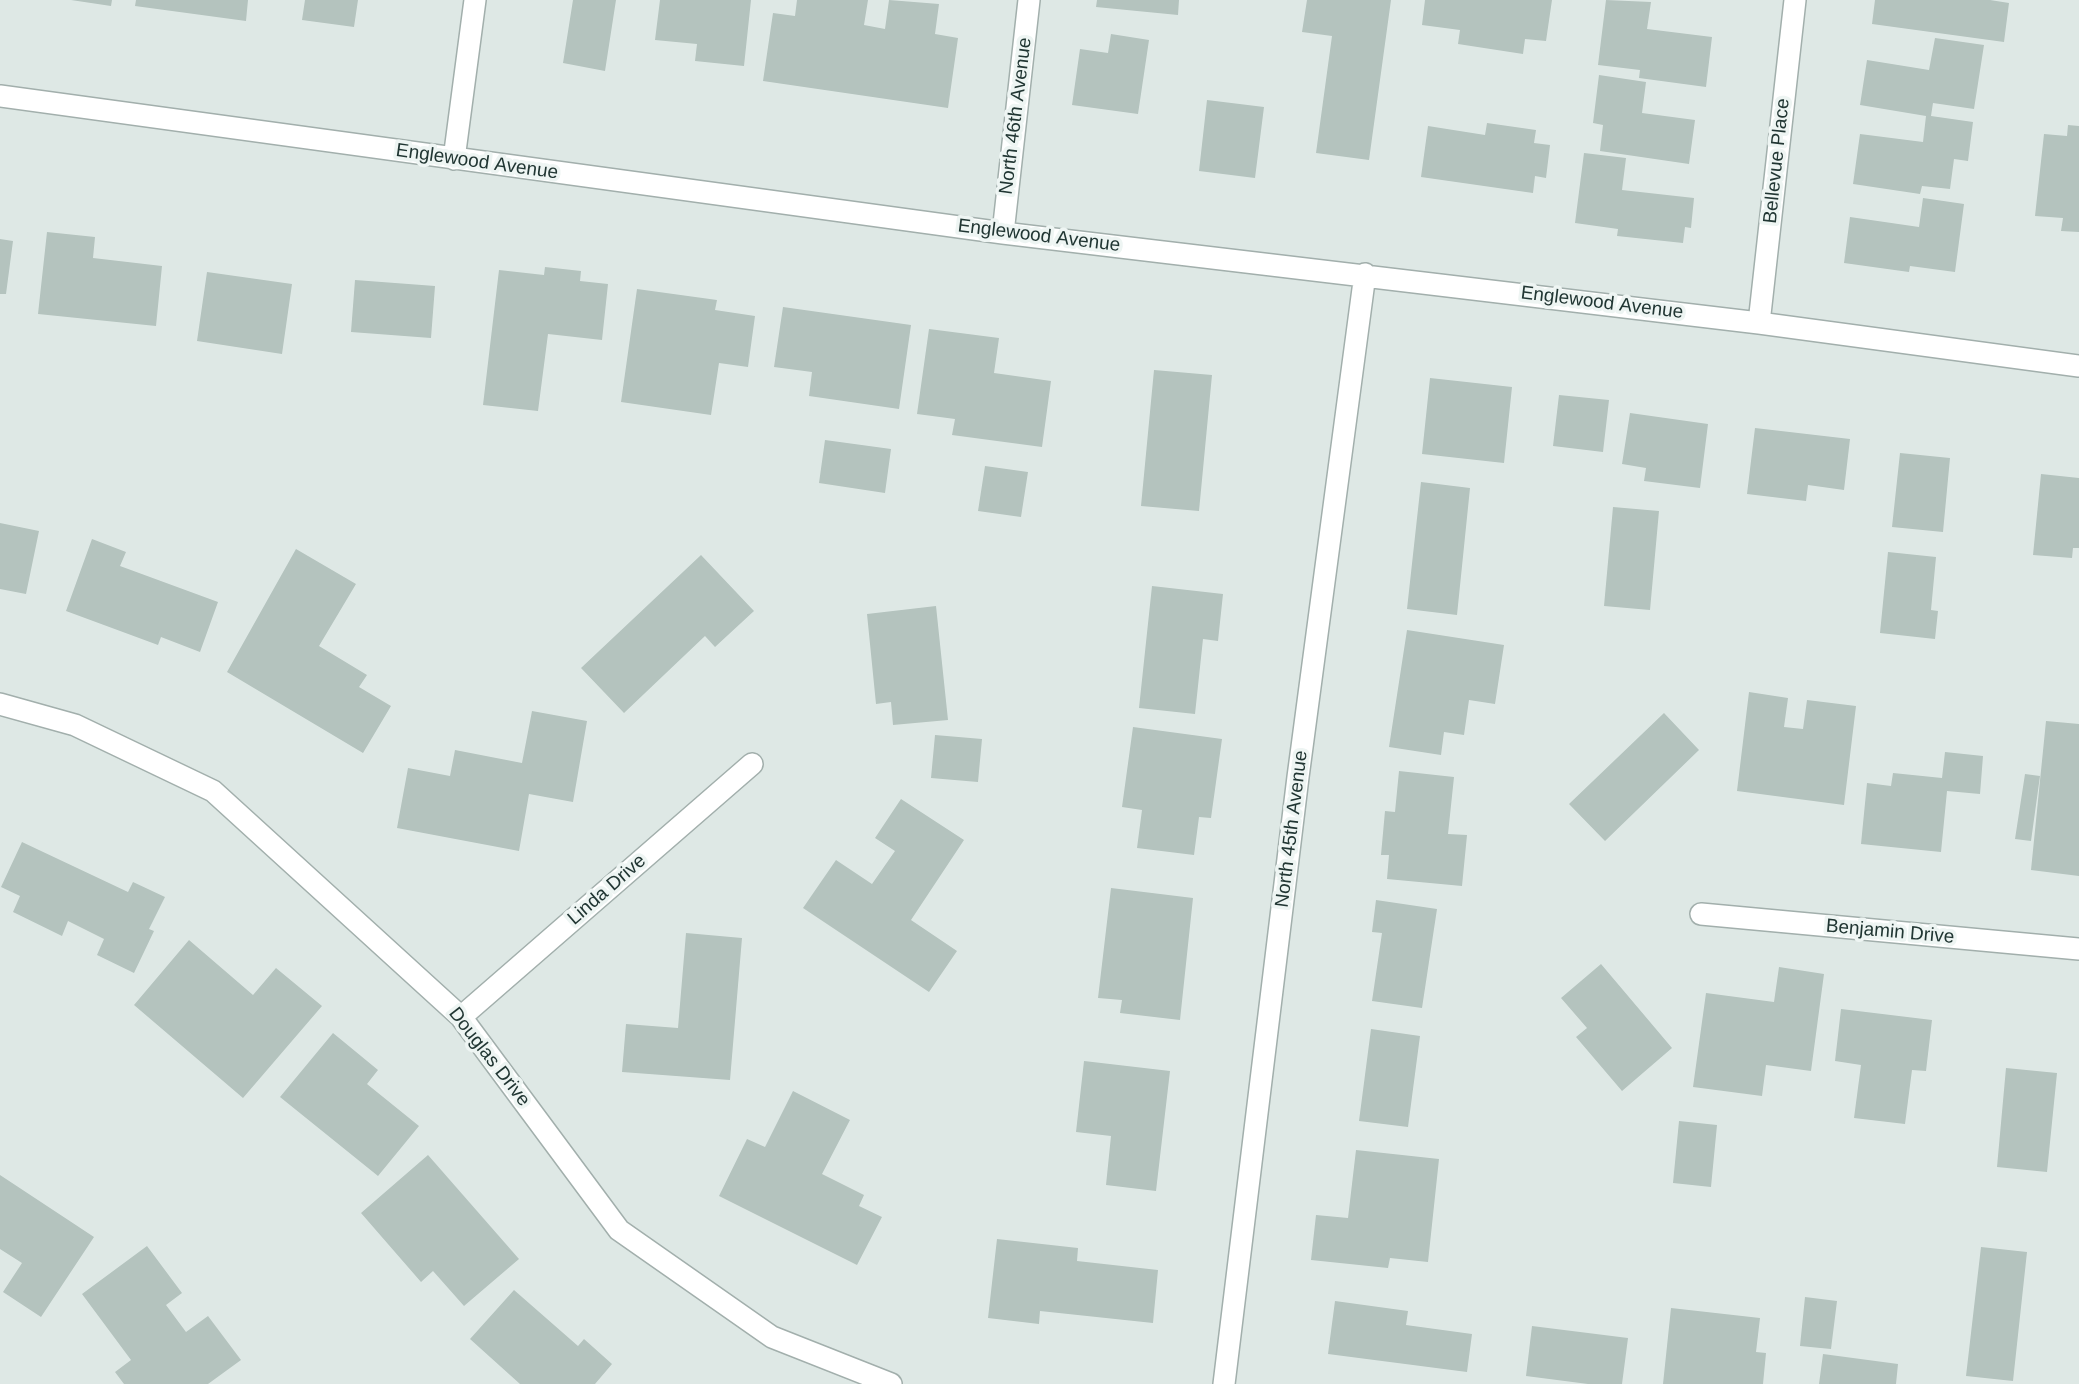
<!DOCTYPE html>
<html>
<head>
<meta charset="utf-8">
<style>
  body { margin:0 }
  canvas { display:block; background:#dee8e5 }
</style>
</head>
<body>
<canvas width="2079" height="1384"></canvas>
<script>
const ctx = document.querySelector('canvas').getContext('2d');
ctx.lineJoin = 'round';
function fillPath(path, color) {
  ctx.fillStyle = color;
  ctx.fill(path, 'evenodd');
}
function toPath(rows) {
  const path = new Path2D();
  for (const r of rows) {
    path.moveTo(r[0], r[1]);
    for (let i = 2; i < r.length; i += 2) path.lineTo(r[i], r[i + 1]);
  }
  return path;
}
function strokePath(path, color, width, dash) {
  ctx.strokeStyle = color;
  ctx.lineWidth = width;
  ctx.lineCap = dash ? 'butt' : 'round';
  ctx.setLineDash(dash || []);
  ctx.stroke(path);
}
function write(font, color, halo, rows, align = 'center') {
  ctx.font = font + ' Helvetica,sans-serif';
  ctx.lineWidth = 7;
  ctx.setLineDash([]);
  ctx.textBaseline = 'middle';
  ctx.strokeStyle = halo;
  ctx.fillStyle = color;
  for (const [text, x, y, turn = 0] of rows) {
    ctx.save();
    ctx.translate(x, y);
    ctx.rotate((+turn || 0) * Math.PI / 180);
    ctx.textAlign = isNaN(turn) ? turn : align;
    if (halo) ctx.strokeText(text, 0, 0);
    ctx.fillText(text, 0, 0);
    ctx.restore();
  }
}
fillPath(toPath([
  [71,0,112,0,111,6],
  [136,0,248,0,246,21,135,6],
  [305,0,358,0,354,27,302,20],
  [573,0,616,0,605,71,563,63],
  [660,0,751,0,744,66,695,61,697,44,655,40],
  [797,0,868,0,864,25,885,29,889,0,939,4,935,34,958,38,948,108,763,81,773,13,795,16],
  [1097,0,1179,0,1178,15,1096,7],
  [1307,0,1391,0,1369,160,1316,153,1332,36,1302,32],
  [1425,0,1552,0,1546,41,1525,39,1523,54,1458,44,1460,30,1422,25],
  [1606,0,1651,2,1647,29,1712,37,1706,87,1639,78,1640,70,1598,65],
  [1875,0,1990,0,2009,3,2004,42,1872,24],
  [1111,34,1149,40,1138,114,1072,105,1080,49,1108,53],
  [1935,38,1984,45,1974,109,1933,103,1931,116,1973,122,1968,161,1954,159,1950,189,1922,186,1920,194,1853,184,1860,134,1923,142,1926,116,1860,105,1867,60,1929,70],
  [1599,75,1646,82,1642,113,1695,120,1689,164,1600,151,1603,125,1593,123],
  [1207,100,1264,107,1255,178,1199,171],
  [1487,123,1536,130,1534,143,1550,145,1546,178,1535,176,1533,193,1421,177,1428,126,1485,135],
  [2068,125,2079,126,2079,232,2061,231,2063,218,2035,216,2044,134,2067,136],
  [1584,153,1626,158,1622,190,1694,198,1691,228,1685,227,1683,243,1617,236,1618,229,1575,223],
  [1923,198,1964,204,1955,272,1910,266,1909,272,1844,263,1850,217,1919,227],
  [47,232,95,237,93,258,162,266,156,326,38,314],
  [0,239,13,241,6,294,0,294],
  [545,267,581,271,580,281,608,284,602,340,548,334,538,411,483,405,499,270,544,275],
  [207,272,292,284,282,354,197,341],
  [355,280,435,286,431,338,351,332],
  [637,289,717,300,715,310,755,316,748,367,719,363,711,415,621,402],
  [783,307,911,325,899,409,809,396,812,372,774,367],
  [929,329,999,338,994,373,1051,381,1042,447,952,435,955,419,917,414],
  [1154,370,1212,375,1199,511,1141,506],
  [1430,378,1512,387,1504,463,1422,454],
  [1559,395,1609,400,1603,452,1553,446],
  [1630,413,1708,424,1700,488,1644,481,1646,468,1622,464],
  [1755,428,1850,439,1844,490,1808,485,1806,501,1747,494],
  [825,440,891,449,885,493,819,483],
  [1900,453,1950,458,1943,532,1892,527],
  [985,466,1028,472,1021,517,978,511],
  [2041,474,2079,478,2079,548,2073,548,2072,558,2033,555],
  [1421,482,1470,488,1457,615,1407,609],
  [1613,507,1659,511,1650,610,1604,606],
  [0,523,39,531,26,594,0,589],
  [92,539,126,552,120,566,218,602,200,652,161,637,158,645,66,611],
  [296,549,356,584,319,646,367,675,359,687,391,706,363,753,227,672],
  [1888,552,1936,557,1931,610,1938,611,1935,639,1880,633],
  [701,555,754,611,715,647,705,636,624,713,581,668],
  [1152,586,1223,594,1218,641,1203,639,1195,714,1139,708],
  [936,606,948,720,893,725,891,702,876,704,867,614],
  [1407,630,1504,645,1495,704,1469,700,1464,735,1444,732,1441,755,1389,747],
  [1749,692,1788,698,1784,727,1803,729,1807,700,1856,706,1844,805,1737,791],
  [532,711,587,721,573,802,529,794,519,851,397,828,408,768,450,776,455,750,522,763],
  [1664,713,1699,750,1605,841,1569,804],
  [2046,721,2079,724,2079,876,2031,870],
  [1133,727,1222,739,1211,818,1199,817,1194,855,1137,848,1142,810,1122,807],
  [935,735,982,739,978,782,931,778],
  [1945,752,1983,756,1980,794,1947,791,1941,852,1861,844,1867,783,1891,786,1893,773,1942,778],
  [1399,771,1454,777,1448,834,1467,835,1462,886,1387,879,1389,855,1381,855,1385,811,1395,812],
  [2025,774,2040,776,2031,841,2015,839],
  [901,799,964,840,911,920,957,951,929,992,803,908,836,860,872,884,895,851,875,838],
  [22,842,128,892,133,882,165,897,149,929,154,931,134,973,97,955,104,939,68,921,62,936,13,912,20,896,1,887],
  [1111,888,1193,898,1180,1020,1120,1013,1122,1000,1098,998],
  [1376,900,1437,909,1422,1008,1372,1001,1382,933,1372,932],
  [686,933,742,938,730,1080,622,1072,626,1024,678,1028],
  [189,940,253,995,276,968,322,1006,243,1098,134,1005],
  [1601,964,1672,1048,1622,1091,1576,1037,1587,1028,1561,998],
  [1779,967,1824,974,1811,1071,1766,1065,1762,1096,1693,1087,1706,993,1774,1002],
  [1841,1009,1932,1020,1926,1071,1912,1070,1905,1124,1854,1118,1861,1065,1835,1061],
  [1371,1029,1420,1036,1408,1127,1359,1121],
  [333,1033,378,1070,367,1084,419,1126,378,1176,280,1097],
  [1084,1061,1170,1071,1156,1191,1106,1185,1111,1136,1076,1132],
  [2006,1068,2057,1073,2047,1172,1997,1167],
  [793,1091,850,1120,822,1174,864,1195,859,1206,882,1217,857,1265,719,1196,747,1139,765,1147],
  [1679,1121,1717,1125,1711,1187,1673,1183],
  [1356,1150,1439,1159,1428,1262,1390,1258,1388,1268,1311,1260,1316,1215,1348,1218],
  [428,1155,519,1259,464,1306,433,1271,421,1282,361,1213],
  [0,1175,94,1237,41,1317,3,1292,22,1263,0,1249],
  [997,1239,1078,1248,1077,1261,1158,1270,1153,1323,1040,1311,1039,1324,988,1318],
  [147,1246,182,1293,166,1305,186,1332,208,1316,241,1360,208,1384,124,1384,115,1372,131,1360,82,1294],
  [1981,1247,2027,1252,2013,1381,1966,1376],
  [514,1290,578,1346,584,1339,612,1364,595,1384,520,1384,470,1339],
  [1805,1297,1837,1301,1831,1349,1800,1346],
  [1335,1301,1408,1311,1406,1325,1472,1334,1467,1372,1328,1354],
  [1671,1308,1760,1318,1756,1352,1766,1353,1763,1384,1663,1384],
  [1532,1326,1628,1338,1622,1384,1588,1384,1526,1376],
  [1823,1354,1898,1364,1896,1384,1819,1384]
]), '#b4c3be');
const minor = toPath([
  [0,96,1003,233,1759,323,2079,366],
  [454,159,475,0],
  [1003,233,1029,0],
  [1759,323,1795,0],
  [0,704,75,725,213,791,461,1017,619,1230,772,1337,891,1384],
  [1701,914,2079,949],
  [461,1017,752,764],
  [1224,1384,1298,777,1365,274]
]);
strokePath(minor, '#a2afac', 24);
strokePath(minor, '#fff', 21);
write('19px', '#213633', '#eef5f3', [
  ["North 46th Avenue",1016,116,-83],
  ["Bellevue Place",1777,161,-84],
  ["Englewood Avenue",477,162,8],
  ["Englewood Avenue",1039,236,7],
  ["Englewood Avenue",1602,303,7],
  ["North 45th Avenue",1292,829,-83],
  ["Linda Drive",607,890,-41],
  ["Benjamin Drive",1890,932,5],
  ["Douglas Drive",489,1057,52]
]);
</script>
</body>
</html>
